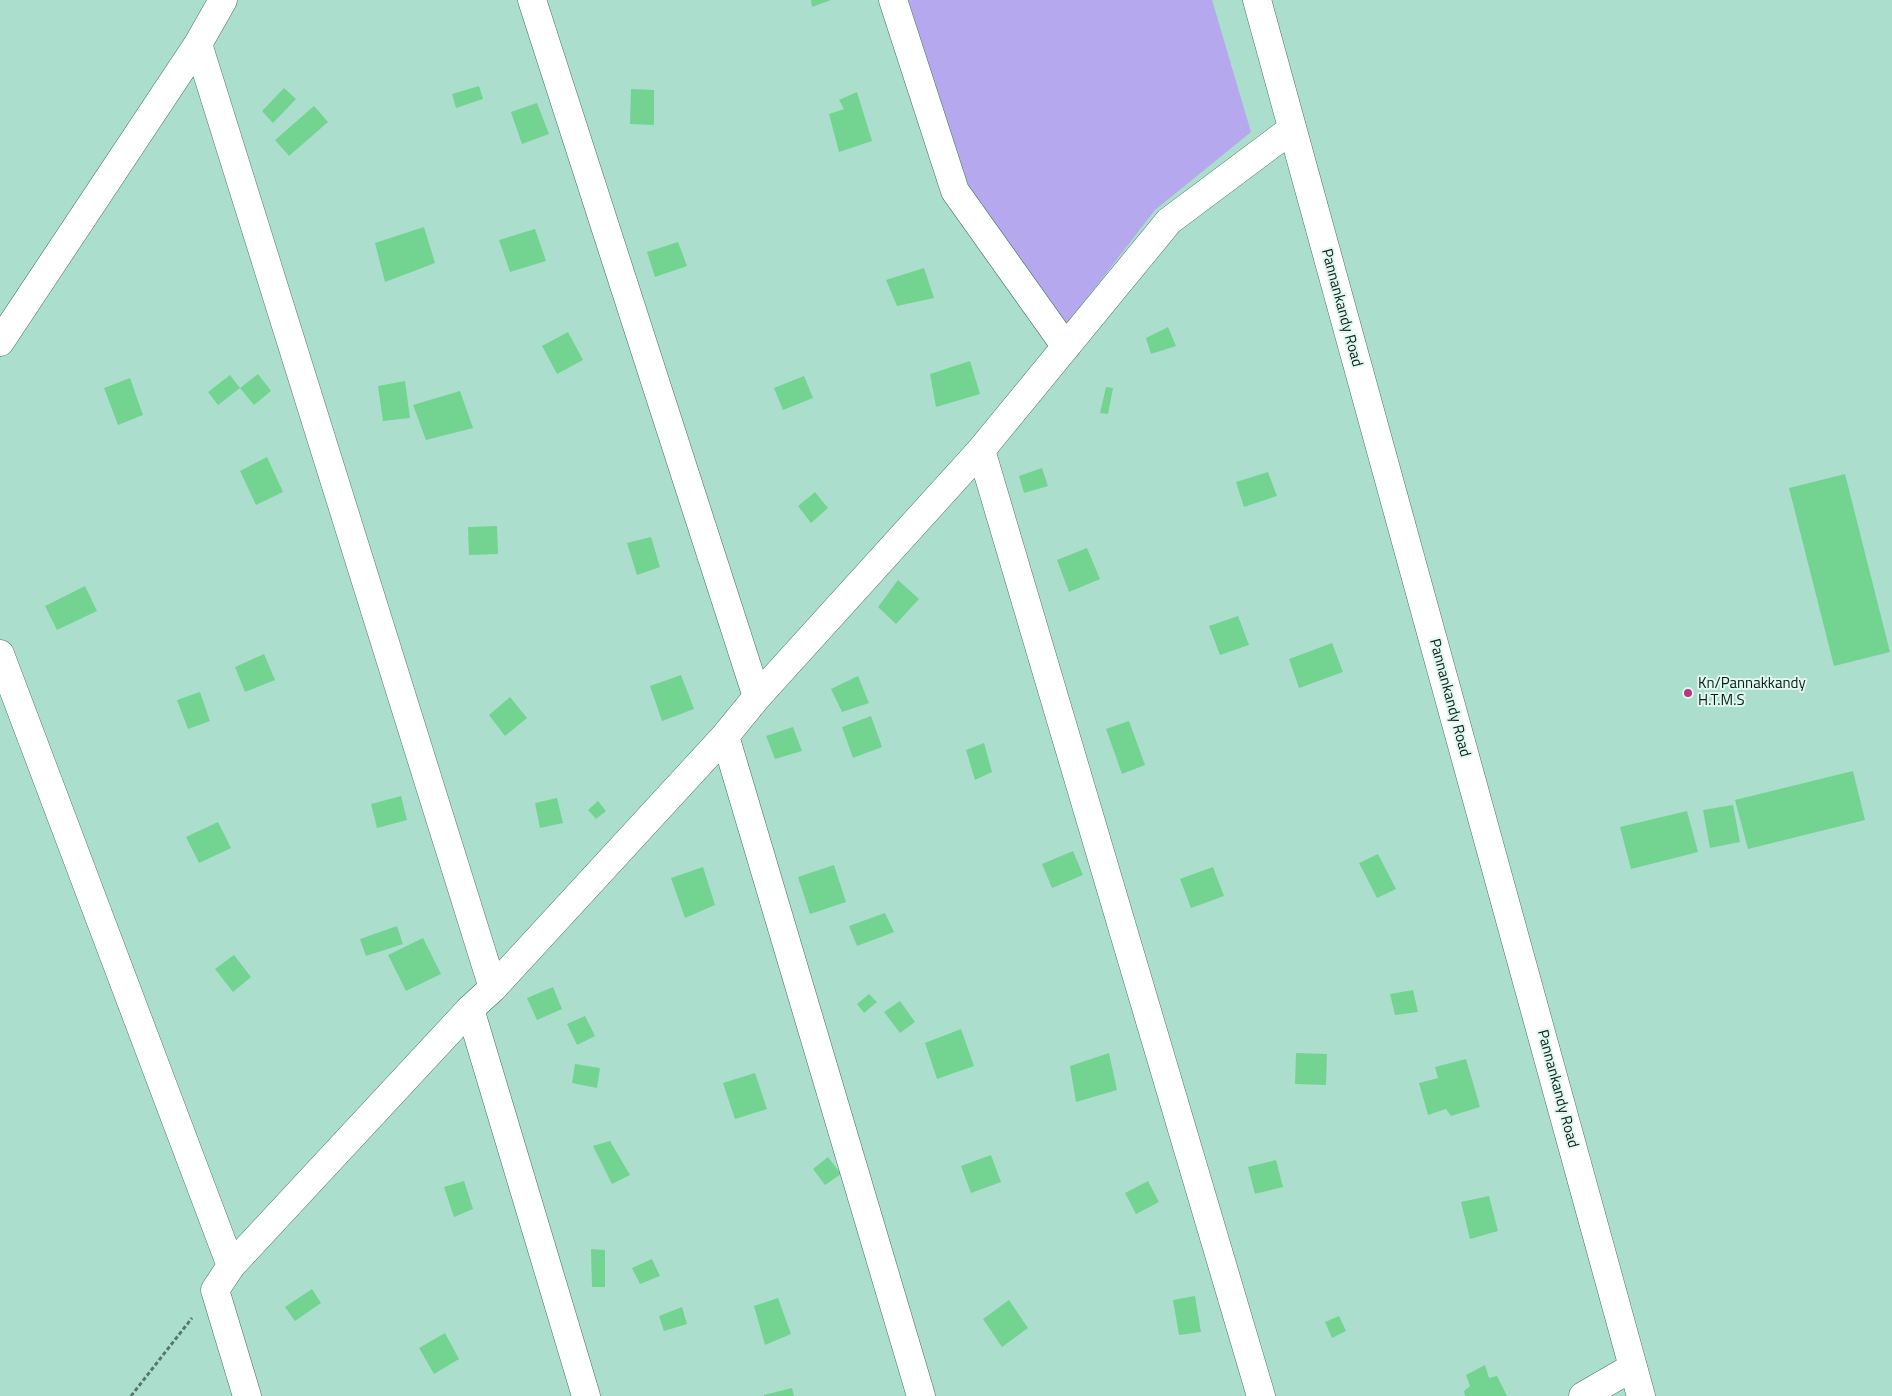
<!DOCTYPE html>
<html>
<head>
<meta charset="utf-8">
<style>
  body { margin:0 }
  canvas { display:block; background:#abdecd }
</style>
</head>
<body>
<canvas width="1892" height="1396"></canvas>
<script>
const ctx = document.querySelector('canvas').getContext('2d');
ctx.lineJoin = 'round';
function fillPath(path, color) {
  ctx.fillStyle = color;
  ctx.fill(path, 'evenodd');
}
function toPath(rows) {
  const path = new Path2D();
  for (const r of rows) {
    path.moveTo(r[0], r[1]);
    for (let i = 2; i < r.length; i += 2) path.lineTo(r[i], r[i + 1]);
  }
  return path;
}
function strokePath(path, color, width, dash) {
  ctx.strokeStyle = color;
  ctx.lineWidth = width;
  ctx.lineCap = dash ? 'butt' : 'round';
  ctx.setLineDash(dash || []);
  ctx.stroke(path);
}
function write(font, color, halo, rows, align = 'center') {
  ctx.font = font + ' "Titillium Web",sans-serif';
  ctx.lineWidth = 4;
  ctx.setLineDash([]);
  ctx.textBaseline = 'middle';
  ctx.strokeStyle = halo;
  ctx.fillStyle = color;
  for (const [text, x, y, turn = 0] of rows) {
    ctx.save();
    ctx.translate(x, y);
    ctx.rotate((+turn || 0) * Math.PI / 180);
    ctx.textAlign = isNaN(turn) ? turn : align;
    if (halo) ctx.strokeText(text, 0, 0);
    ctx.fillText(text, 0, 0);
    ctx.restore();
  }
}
fillPath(toPath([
  [908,0,1212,0,1251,132,1155,210,1067,324,966,188]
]), '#b5a8ef');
fillPath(toPath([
  [811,0,831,0,812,7],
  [479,86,483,99,456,108,452,94],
  [284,88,296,99,273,123,262,111],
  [631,89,654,90,654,125,630,124],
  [857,92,872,141,839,152,829,114,844,109,839,100],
  [537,103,549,134,522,144,511,112],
  [314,106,328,122,289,156,275,140],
  [424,227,435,263,385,282,375,243],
  [535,229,546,261,510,272,499,240],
  [678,242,687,266,655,277,647,252],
  [924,268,934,298,897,306,886,280],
  [1168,327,1176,346,1151,354,1146,338],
  [568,332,583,360,557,374,542,346],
  [970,361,980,394,936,407,930,374],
  [258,374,271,391,254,405,240,388,218,405,208,392,230,375,240,388],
  [804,376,813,398,783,410,774,388],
  [130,378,143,415,118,425,104,388],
  [405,381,410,418,383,421,378,386],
  [1106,387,1113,388,1108,414,1100,413],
  [460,391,473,428,426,440,413,405],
  [267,457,283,492,256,505,240,471],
  [1042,468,1048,486,1024,493,1019,476],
  [1268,472,1277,496,1244,507,1236,482],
  [1845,474,1890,652,1834,666,1789,488],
  [815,492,828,508,811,523,798,506],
  [497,526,498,554,469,555,468,527],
  [651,537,660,567,637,575,627,543],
  [1087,548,1100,579,1069,592,1057,560],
  [898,580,919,599,896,624,878,607],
  [85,586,97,611,57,630,45,606],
  [1238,616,1249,645,1220,655,1209,626],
  [1332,643,1343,672,1299,688,1289,659],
  [264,654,275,680,245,692,235,667],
  [681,675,694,709,662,721,650,686],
  [858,676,869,703,842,712,831,689],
  [200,692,210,721,188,729,177,700],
  [510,697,527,718,505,736,489,715],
  [871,716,882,747,853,758,842,727],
  [1129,721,1145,765,1122,774,1106,729],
  [793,727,802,751,775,759,766,736],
  [984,743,992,772,975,780,966,750],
  [1853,771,1865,820,1748,849,1735,800],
  [401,796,407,820,377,828,371,804],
  [557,798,563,823,540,828,535,803],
  [598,801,606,811,596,819,588,810],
  [1733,805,1740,842,1710,848,1703,810],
  [1687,811,1698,852,1631,869,1620,827],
  [218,822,231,848,199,863,186,837],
  [1073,851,1083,875,1052,888,1042,864],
  [1378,854,1396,889,1377,898,1359,863],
  [834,865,846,902,810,914,798,877],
  [703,867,715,905,685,918,671,878],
  [1213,867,1224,896,1191,908,1180,879],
  [885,913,894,932,857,946,849,926],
  [397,926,403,944,366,956,360,939],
  [423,938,441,974,406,991,388,955],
  [234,955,251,977,233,992,215,969],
  [553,987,562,1009,537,1020,527,998],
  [1413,990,1418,1012,1395,1015,1390,994],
  [869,994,877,1002,864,1013,857,1004],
  [900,1001,915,1022,900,1033,884,1012],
  [585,1016,595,1036,577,1045,567,1024],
  [961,1029,974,1066,937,1079,925,1043],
  [1109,1053,1117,1090,1076,1102,1070,1066],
  [1296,1053,1327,1054,1326,1085,1295,1084],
  [1466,1059,1480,1107,1451,1116,1446,1109,1428,1115,1419,1083,1438,1078,1435,1067],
  [575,1064,600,1068,597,1088,572,1083],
  [755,1073,767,1109,735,1119,723,1083],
  [610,1141,630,1175,612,1184,593,1146],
  [991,1155,1001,1182,971,1193,961,1166],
  [828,1157,841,1174,825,1185,813,1169],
  [1276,1160,1283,1187,1255,1194,1248,1167],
  [464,1181,473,1209,454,1217,444,1187],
  [1148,1181,1159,1202,1136,1214,1125,1193],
  [1489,1196,1498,1231,1470,1239,1461,1202],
  [591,1249,605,1250,605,1287,592,1287],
  [652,1259,660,1276,640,1284,632,1268],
  [312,1289,321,1303,295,1321,285,1307],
  [1195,1296,1201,1332,1179,1335,1173,1300],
  [778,1298,791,1334,765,1345,754,1306],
  [1009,1300,1028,1328,1002,1347,983,1319],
  [682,1307,687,1324,664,1331,659,1316],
  [1339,1316,1346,1331,1332,1338,1325,1322],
  [445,1333,459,1359,434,1374,419,1348],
  [1485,1365,1489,1378,1497,1376,1507,1396,1465,1396,1464,1391,1470,1386,1466,1375],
  [792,1388,794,1396,764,1396,764,1395]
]), '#73d491');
const street = toPath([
  [532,0,757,697],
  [893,0,955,191,1066,347],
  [1257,0,1641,1396],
  [198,44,493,988],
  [0,342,198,44,223,0],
  [981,450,1261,1396],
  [0,654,231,1266],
  [725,736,921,1396],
  [470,1009,586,1396],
  [247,1396,215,1290,231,1266,470,1009,493,988,725,736,757,697,981,450,1169,221,1292,129],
  [1583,1396,1633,1367]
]);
strokePath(street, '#437263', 29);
strokePath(toPath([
  [131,1396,192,1318]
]), '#55776c', 3, [4, 2.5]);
strokePath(street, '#fff', 28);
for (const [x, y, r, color] of [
  [1688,693,5,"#bb377c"]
]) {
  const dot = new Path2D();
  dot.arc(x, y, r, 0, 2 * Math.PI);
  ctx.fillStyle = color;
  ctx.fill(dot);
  strokePath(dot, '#e0f8f0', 2);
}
write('15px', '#091d17', '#e0f8f0', [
  ["Pannankandy Road",1341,308,75],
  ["Pannankandy Road",1449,698,75],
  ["Pannankandy Road",1557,1089,75]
]);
write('15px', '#091d17', '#e0f8f0', [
  ["Kn/Pannakkandy",1698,684],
  ["H.T.M.S",1698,701]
], 'left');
</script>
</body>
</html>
